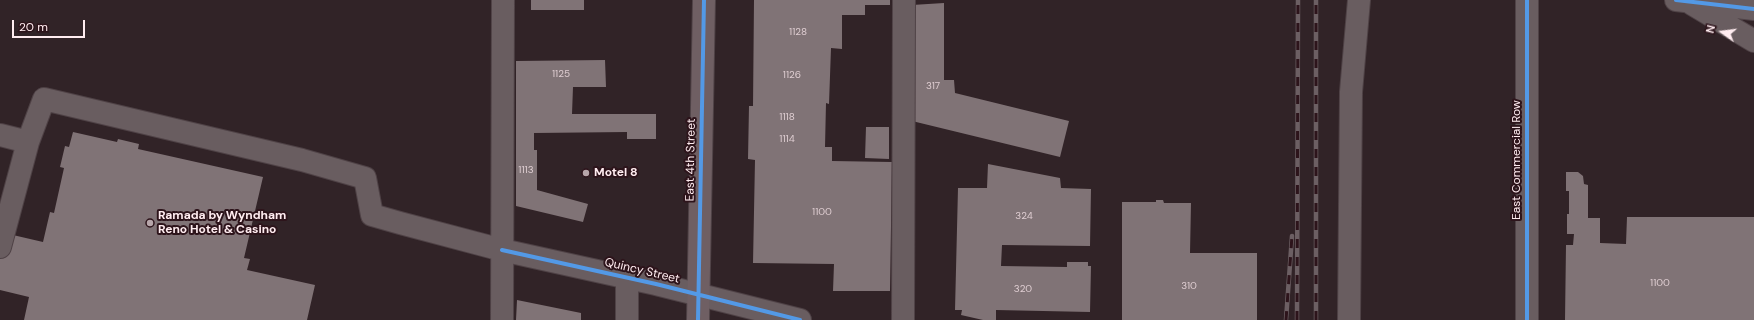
<!DOCTYPE html>
<html>
<head>
<meta charset="utf-8">
<style>
  body { margin:0 }
  #map { position:relative; width:1754px; height:320px; overflow:hidden; background:#312327; font-family:"DM Sans",sans-serif }
  canvas { display:block }
  .north { position:absolute; left:1702px; top:12px; width:40px; height:40px; -webkit-text-stroke:3px #2d141b; paint-order:stroke; rotate:284deg; font-size:11px; font-weight:700; line-height:16px; text-align:center; color:#ffecf0 }
  .north::after { content:''; display:block; margin:auto; width:14px; height:18px; background:#ffecf0; clip-path:polygon(50% 0,100% 100%,50% 72%,0 100%) }
  .scale { position:absolute; left:12px; top:20px; width:73px; height:18px; box-sizing:border-box; border:2px solid #ffecf0; border-top:0; padding-left:5px; font-size:12px; line-height:14px; white-space:nowrap; color:#ffecf0; -webkit-text-stroke:3px #2d141b; paint-order:stroke }
</style>
</head>
<body>
<div id="map">
<canvas width="1754" height="320"></canvas>
<div class="north">N</div>
<div class="scale">20 m</div>
</div>
<script>
const ctx = document.querySelector('canvas').getContext('2d');
ctx.lineJoin = 'round';
function fillPath(path, color) {
  ctx.fillStyle = color;
  ctx.fill(path, 'evenodd');
}
function toPath(rows) {
  const path = new Path2D();
  for (const r of rows) {
    path.moveTo(r[0], r[1]);
    for (let i = 2; i < r.length; i += 2) path.lineTo(r[i], r[i + 1]);
  }
  return path;
}
function strokePath(path, color, width, dash) {
  ctx.strokeStyle = color;
  ctx.lineWidth = width;
  ctx.lineCap = dash ? 'butt' : 'round';
  ctx.setLineDash(dash || []);
  ctx.stroke(path);
}
function write(font, color, halo, rows, align = 'center') {
  ctx.font = font + ' "DM Sans",sans-serif';
  ctx.lineWidth = 4;
  ctx.setLineDash([]);
  ctx.textBaseline = 'middle';
  ctx.strokeStyle = halo;
  ctx.fillStyle = color;
  for (const [text, x, y, turn = 0] of rows) {
    ctx.save();
    ctx.translate(x, y);
    ctx.rotate((+turn || 0) * Math.PI / 180);
    ctx.textAlign = isNaN(turn) ? turn : align;
    if (halo) ctx.strokeText(text, 0, 0);
    ctx.fillText(text, 0, 0);
    ctx.restore();
  }
}
fillPath(toPath([
  [531,0,584,0,584,10,531,10],
  [754,0,890,0,890,5,865,5,865,15,842,15,842,49,831,48,829,104,826,103,825,147,832,147,832,161,892,162,890,291,833,291,834,264,753,263,755,160,748,159,749,106,753,106],
  [944,3,944,80,954,80,955,93,1069,121,1060,157,912,121,912,5],
  [605,60,606,87,573,87,572,114,656,114,656,139,627,139,627,132,534,133,534,150,537,150,537,190,588,204,583,222,516,206,516,61],
  [866,127,889,127,889,159,865,158],
  [73,132,117,142,118,139,139,144,138,149,263,177,244,258,250,259,247,270,315,285,307,320,24,320,29,297,0,290,0,232,43,242,50,212,54,213,64,168,60,167,65,146,69,147],
  [988,164,1060,178,1061,188,1091,189,1090,246,1002,245,1001,266,1067,267,1067,262,1088,262,1088,266,1091,266,1090,312,996,310,996,320,983,320,961,315,962,310,955,310,958,188,987,188],
  [1566,172,1578,172,1583,176,1584,184,1588,185,1588,218,1600,218,1600,243,1626,244,1627,217,1754,217,1754,320,1565,320,1566,245,1573,245,1574,234,1567,234,1567,214,1569,214,1569,191,1566,191],
  [1156,200,1163,200,1164,203,1191,203,1190,253,1257,253,1257,320,1122,320,1122,202,1156,202],
  [517,300,581,313,581,320,516,320]
]), '#807376');
const minor = toPath([
  [1676,0,1754,9],
  [1692,4,1754,41],
  [0,135,28,142,44,99,302,160,365,178,372,215,400,223,502,250,656,284,800,320],
  [0,247,28,142],
  [627,278,627,320],
  [502,320,503,0],
  [903,320,904,0],
  [1349,320,1351,92,1359,0],
  [1527,320,1527,0]
]);
const major = toPath([
  [698,320,704,0]
]);
strokePath(minor, '#4f4246', 24);
strokePath(major, '#4f4246', 24);
strokePath(minor, '#695d60', 22);
strokePath(major, '#6f5f63', 22);
const rail = toPath([
  [1286,320,1292,236],
  [1297,320,1298,0],
  [1316,320,1316,0]
]);
strokePath(rail, '#6c5f63', 4.5);
strokePath(rail, '#2d141b', 3, [9]);
strokePath(toPath([
  [1676,0,1754,9],
  [502,250,656,284,800,320],
  [698,320,704,0],
  [1527,320,1527,0]
]), '#5399e6', 4);
for (const [x, y, r, color] of [
  [586,173,4,"#b7a6aa"],
  [150,223,4,"#b7a6aa"]
]) {
  const dot = new Path2D();
  dot.arc(x, y, r, 0, 2 * Math.PI);
  ctx.fillStyle = color;
  ctx.fill(dot);
  strokePath(dot, '#2d141b', 1.5);
}
write('10px', '#dfced2', null, [
  ["1128",798,32],
  ["1125",561,74],
  ["1126",792,75],
  ["317",933,86],
  ["1118",787,117],
  ["1114",787,139],
  ["1113",526,170],
  ["1100",822,212],
  ["324",1024,216],
  ["1100",1660,283],
  ["310",1189,286],
  ["320",1023,289]
]);
write('12px', '#ffecf0', '#2d141b', [
  ["East 4th Street",691,160,-89],
  ["East Commercial Row",1517,160,-90],
  ["Quincy Street",642,271,13]
]);
write('bold 12px', '#ffecf0', '#2d141b', [
  ["Motel 8",594,173],
  ["Ramada by Wyndham",158,216],
  ["Reno Hotel & Casino",158,230]
], 'left');
</script>
</body>
</html>
